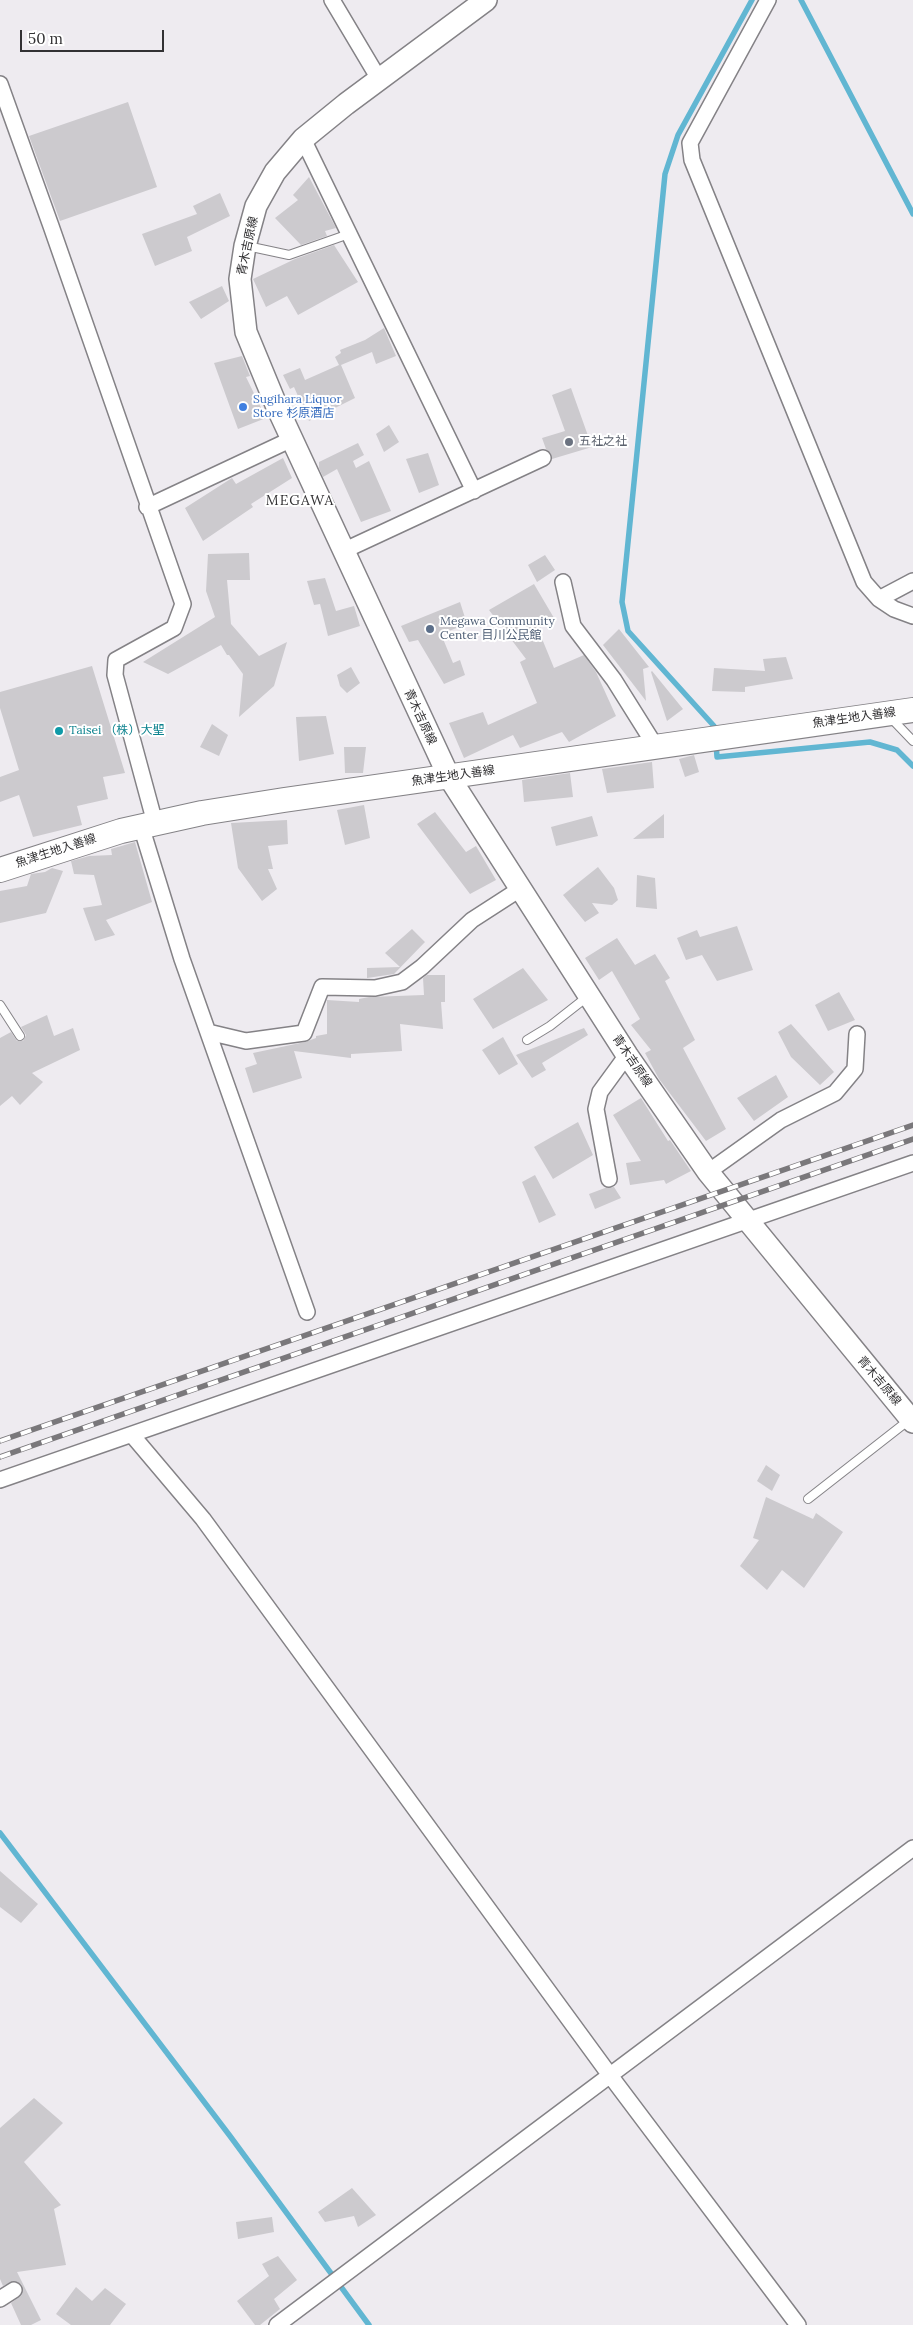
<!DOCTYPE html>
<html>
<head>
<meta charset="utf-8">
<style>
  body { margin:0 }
  #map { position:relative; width:913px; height:2325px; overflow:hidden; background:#eeebf0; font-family:Lora,serif }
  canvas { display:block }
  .scale { position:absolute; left:20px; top:30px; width:144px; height:22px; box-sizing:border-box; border:2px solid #323133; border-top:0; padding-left:6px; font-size:15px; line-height:18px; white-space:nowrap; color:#323133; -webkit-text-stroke:4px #fff; paint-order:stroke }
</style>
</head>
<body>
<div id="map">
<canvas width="913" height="2325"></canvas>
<div class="scale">50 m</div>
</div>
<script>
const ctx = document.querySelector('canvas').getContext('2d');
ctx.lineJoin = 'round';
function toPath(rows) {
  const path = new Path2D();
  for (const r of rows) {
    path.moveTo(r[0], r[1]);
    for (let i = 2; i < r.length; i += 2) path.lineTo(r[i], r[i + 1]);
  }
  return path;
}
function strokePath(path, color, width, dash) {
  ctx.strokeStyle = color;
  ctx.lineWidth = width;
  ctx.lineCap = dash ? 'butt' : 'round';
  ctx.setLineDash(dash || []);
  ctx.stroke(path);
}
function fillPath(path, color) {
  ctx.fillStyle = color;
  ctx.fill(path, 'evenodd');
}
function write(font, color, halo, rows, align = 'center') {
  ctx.font = font + ' Lora,"Noto Sans JP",serif';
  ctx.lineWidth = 4;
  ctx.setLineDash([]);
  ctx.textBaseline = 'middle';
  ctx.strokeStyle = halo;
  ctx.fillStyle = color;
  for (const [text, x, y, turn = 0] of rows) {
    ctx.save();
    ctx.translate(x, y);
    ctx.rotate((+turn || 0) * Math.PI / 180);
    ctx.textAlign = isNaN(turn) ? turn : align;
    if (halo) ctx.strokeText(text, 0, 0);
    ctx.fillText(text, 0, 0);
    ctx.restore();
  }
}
strokePath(toPath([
  [801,0,913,214],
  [715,734,714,726,628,631,622,602,665,174,678,135,752,0],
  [716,743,717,757,870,742,897,750,913,766],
  [0,1833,230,2136,369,2325]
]), '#61b6d2', 5.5);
fillPath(toPath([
  [128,102,157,187,60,221,29,136],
  [309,177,336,228,325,231,327,236,301,245,275,218,298,200,293,195],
  [220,193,230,216,187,237,192,251,155,266,142,234,197,214,193,206],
  [334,245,358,282,298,315,287,296,266,307,253,279,295,259],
  [222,286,229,301,201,319,189,302],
  [384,328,396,356,376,364,372,352,341,365,355,398,309,421,294,387,290,389,283,375,300,368,305,380,339,365,335,357,341,353,340,350,365,340],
  [242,356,250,376,246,377,266,418,238,429,214,363],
  [571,388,592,447,552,459,551,454,546,449,542,438,565,431,552,395],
  [389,425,399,442,384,452,376,434],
  [358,443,364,455,353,461,356,468,369,461,391,511,361,522,337,469,323,477,319,468,319,462],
  [428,453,439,485,419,493,406,459],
  [283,458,292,478,251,504,253,507,203,541,185,508,232,478,236,484],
  [249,553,250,580,227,580,231,624,259,656,287,642,274,686,239,717,243,674,229,655,227,655,221,645,168,674,143,662,215,617,206,591,208,554],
  [545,555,555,570,537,582,528,565],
  [325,578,336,611,354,606,360,626,328,636,320,604,314,605,307,581],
  [534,584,554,618,538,629,554,668,584,655,596,672,616,716,569,742,562,732,520,748,513,735,464,758,449,723,483,712,488,725,537,703,520,662,526,659,489,610],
  [460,602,467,624,441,634,453,663,460,660,465,675,444,684,418,640,409,642,401,626],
  [619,629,649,667,643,669,646,701,603,645],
  [786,657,793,679,745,687,745,692,712,691,714,668,765,671,763,659],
  [92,666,125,773,103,777,108,799,77,806,82,825,33,837,19,795,0,802,0,777,19,770,0,708,0,692],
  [351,667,360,683,347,693,340,686,337,675],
  [652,671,683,709,667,721,651,672],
  [326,716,334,754,299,761,296,717],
  [212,724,228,735,219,756,200,747],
  [344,747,366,747,363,773,345,773],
  [694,755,699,772,685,777,679,759],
  [652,762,654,788,607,793,602,769],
  [570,773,573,797,524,802,522,780],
  [364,805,370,838,345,845,337,810],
  [435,812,466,852,476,846,496,880,470,894,417,824],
  [664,814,664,838,633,839],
  [592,816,598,836,556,846,551,827],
  [287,820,288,844,268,846,273,869,268,869,277,889,262,901,238,868,231,823],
  [135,842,152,902,106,920,115,935,95,941,83,908,102,905,94,875,74,874,71,861,89,856,112,855,111,849],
  [598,867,614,888,618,900,612,905,592,903,599,913,585,922,563,895],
  [52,868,63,871,46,913,0,923,0,891,27,886,31,874,45,872],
  [637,875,655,878,657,909,636,907],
  [737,926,753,970,717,981,702,955,686,960,677,938,697,930,700,937],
  [412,929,425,942,394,974,367,978,367,968,400,967,385,953],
  [617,938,635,965,655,954,670,978,665,981,695,1040,683,1048,726,1129,706,1141,659,1079,645,1053,651,1050,631,1025,640,1019,612,971,599,980,585,958],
  [523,968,548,1000,493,1029,473,999],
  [427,975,445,975,445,1002,441,1002,443,1029,400,1024,402,1051,351,1054,351,1058,294,1051,302,1078,253,1093,245,1068,257,1064,253,1053,305,1042,316,1038,316,1036,327,1034,327,1000,359,1002,359,999,369,997,424,995,423,978],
  [839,992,855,1020,828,1031,815,1005],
  [47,1015,54,1036,73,1028,80,1050,32,1073,43,1082,20,1105,12,1096,0,1106,0,1038,11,1032,17,1041,23,1041,26,1035,21,1027],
  [791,1024,834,1072,820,1085,791,1057,778,1032],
  [584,1028,588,1035,542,1063,546,1070,532,1078,516,1055],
  [503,1037,518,1064,499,1075,482,1050],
  [776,1075,788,1097,754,1121,737,1098],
  [641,1098,668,1141,670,1140,691,1171,666,1184,664,1180,630,1185,626,1163,641,1161,613,1115],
  [578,1122,593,1155,553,1179,534,1147],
  [535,1175,556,1215,539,1223,522,1182],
  [614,1187,621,1198,595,1209,589,1194,605,1188],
  [766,1465,780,1475,772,1491,757,1481],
  [766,1497,813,1519,816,1513,843,1532,804,1588,782,1570,767,1590,740,1566,759,1540,753,1538],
  [0,1871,38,1904,21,1923,0,1907],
  [34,2098,63,2123,24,2162,61,2205,54,2209,66,2265,17,2272,41,2320,31,2325,21,2325,11,2303,22,2295,22,2285,14,2281,3,2286,0,2279,0,2128],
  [352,2188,376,2215,358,2227,354,2216,325,2222,318,2212],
  [272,2217,274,2232,238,2239,236,2222],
  [278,2256,297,2280,274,2299,280,2309,260,2325,255,2325,237,2301,269,2276,262,2264],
  [76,2287,92,2301,105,2288,126,2304,110,2325,71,2325,56,2314]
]), '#cccace');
const lane = toPath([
  [247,246,289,255,349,234],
  [890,717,913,741],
  [0,1005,20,1036],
  [527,1040,550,1026,587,997],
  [808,1499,909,1420]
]);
const street = toPath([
  [332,0,379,79],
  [768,0,690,143,692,160,864,582,879,599,894,609,913,616],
  [0,84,51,226,183,604,174,628,116,660,115,675,155,823],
  [303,139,474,491],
  [147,507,292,439],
  [343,551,543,458],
  [563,582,573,626,614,680,656,747],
  [879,599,913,581],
  [141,826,182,959,307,1312],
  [208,1032,246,1041,304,1033,322,987,375,988,402,982,422,967,472,920,520,889],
  [708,1172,781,1120,835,1093,855,1069,857,1034],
  [609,1179,596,1109,600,1092,627,1055],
  [132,1435,203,1519,609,2074,798,2325],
  [0,1480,913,1163],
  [0,2299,14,2290],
  [277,2325,913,1848]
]);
const secondary = toPath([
  [486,0,346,104,303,139,275,172,256,206,245,246,240,279,246,332,277,407,449,777,627,1055,708,1172,913,1422]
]);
const primary = toPath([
  [0,870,121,831,202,813,284,800,913,710]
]);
strokePath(lane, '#848286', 10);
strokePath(street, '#848286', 18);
strokePath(secondary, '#848286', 24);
strokePath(primary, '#848286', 26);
strokePath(lane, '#fff', 8);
strokePath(street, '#fff', 15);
strokePath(secondary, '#fff', 21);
strokePath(primary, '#fff', 24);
const rail = toPath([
  [0,1441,913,1125],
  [0,1457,913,1139]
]);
strokePath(rail, '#7a787b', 5.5);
strokePath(rail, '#fff', 4, [11]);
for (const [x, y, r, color] of [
  [243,407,5,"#3f7fe0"],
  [569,442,5,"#6b7280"],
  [430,629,5,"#5c6f8a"],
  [59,731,5,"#0f9aa8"]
]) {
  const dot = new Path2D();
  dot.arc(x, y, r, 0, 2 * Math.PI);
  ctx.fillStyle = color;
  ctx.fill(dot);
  strokePath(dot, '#fff', 2);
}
write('12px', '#323133', '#fff', [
  ["青木吉原線",248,246,-78],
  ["青木吉原線",420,717,65],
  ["魚津生地入善線",854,718,-8],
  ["魚津生地入善線",453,776,-8],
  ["魚津生地入善線",56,851,-18],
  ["青木吉原線",632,1061,56],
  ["青木吉原線",879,1381,50]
]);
write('12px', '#366cbe', '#fff', [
  ["Sugihara Liquor",253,400],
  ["Store 杉原酒店",253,414]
], 'left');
write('12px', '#5b616d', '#fff', [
  ["五社之社",579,442]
], 'left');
write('12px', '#4e5e75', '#fff', [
  ["Megawa Community",440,622],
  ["Center 目川公民館",440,636]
], 'left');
write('12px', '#0d838f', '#fff', [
  ["Taisei （株）大聖",69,731]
], 'left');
ctx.letterSpacing = '1px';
write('14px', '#323133', '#fff', [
  ["MEGAWA",300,501]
]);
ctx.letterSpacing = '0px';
</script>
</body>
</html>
